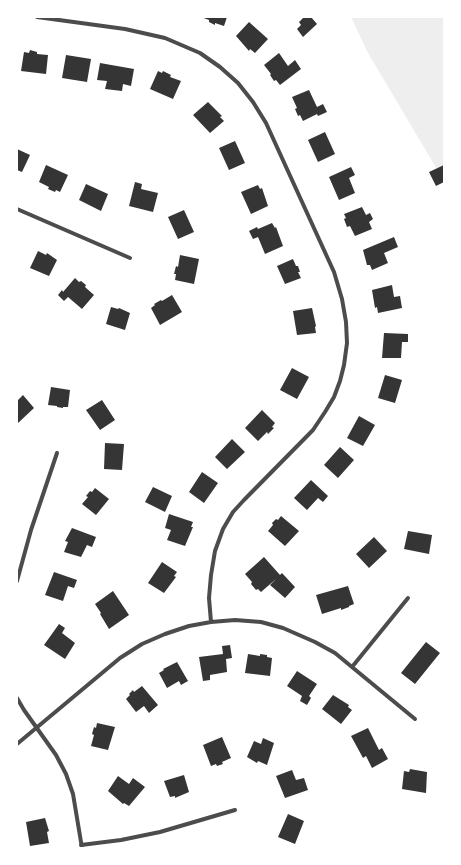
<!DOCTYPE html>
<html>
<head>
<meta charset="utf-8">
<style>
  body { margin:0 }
  #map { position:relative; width:461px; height:865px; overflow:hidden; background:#fff; font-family:Ubuntu,sans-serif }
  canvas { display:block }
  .frame { position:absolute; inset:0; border:18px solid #fff; pointer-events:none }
</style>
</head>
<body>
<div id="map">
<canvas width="461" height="865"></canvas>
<div class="frame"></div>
</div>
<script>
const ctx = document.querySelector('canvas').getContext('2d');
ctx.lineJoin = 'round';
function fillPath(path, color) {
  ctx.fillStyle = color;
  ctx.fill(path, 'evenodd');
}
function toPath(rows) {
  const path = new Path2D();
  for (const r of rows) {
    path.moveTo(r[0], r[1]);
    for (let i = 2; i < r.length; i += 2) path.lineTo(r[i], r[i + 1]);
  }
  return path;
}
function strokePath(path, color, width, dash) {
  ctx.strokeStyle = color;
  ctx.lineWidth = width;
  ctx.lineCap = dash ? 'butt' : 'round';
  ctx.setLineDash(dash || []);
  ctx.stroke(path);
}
fillPath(toPath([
  [351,17,444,17,444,181,368,53]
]), '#eee');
fillPath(toPath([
  [201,17,227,17,224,26,215,23,215,25,209,22,209,20],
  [304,17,311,17,317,24,303,37,297,29,301,25,299,22],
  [249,22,268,39,255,53,250,49,249,51,236,36],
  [30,50,37,52,37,54,48,55,46,74,21,71,24,52,29,53],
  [279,53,288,66,295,60,301,69,280,85,276,80,274,81,270,75,271,74,264,65],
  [66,55,91,59,87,82,62,78],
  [100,63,134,69,131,86,123,84,122,91,105,89,107,81,97,80],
  [158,71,162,73,163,71,171,75,170,77,181,81,173,99,150,89],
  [309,90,317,107,323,104,327,112,318,116,317,114,303,121,300,115,298,116,295,109,297,108,292,97],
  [208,102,222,116,220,117,224,121,210,133,193,115],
  [325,132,335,154,318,162,308,140],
  [235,141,245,163,229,170,219,148],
  [17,149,30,155,22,172,17,170],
  [46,165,68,175,60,192,56,190,55,192,48,189,49,187,39,182],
  [444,165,444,182,436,186,429,172],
  [351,167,355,175,349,178,355,193,339,200,329,177],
  [135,182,142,184,141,189,158,193,153,212,129,206],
  [86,184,108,194,101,211,79,200],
  [258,185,260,189,262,188,268,206,251,214,241,192],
  [362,207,366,215,370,213,373,219,369,222,372,229,355,236,350,226,347,227,344,219,346,218,344,214],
  [184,210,194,232,178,239,168,217],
  [272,223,275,228,276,227,283,246,265,254,258,237,253,239,249,231,257,227,258,229],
  [394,237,398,247,384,253,388,263,372,270,370,265,367,265,363,250],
  [38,251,46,255,47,253,57,260,49,276,30,268],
  [180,255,199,259,194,284,175,280,176,274,174,274,176,266,178,267],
  [293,259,296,266,298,266,300,272,298,272,301,278,285,284,277,266],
  [75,278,79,282,81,281,86,285,85,287,94,295,82,309,68,297,64,301,58,295,62,290,63,292],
  [392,285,394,297,400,296,402,308,378,313,377,307,375,308,372,290],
  [172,295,182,312,160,325,151,308,155,305,154,304,161,300,162,301],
  [111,307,118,309,119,308,130,313,125,330,106,324],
  [312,308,316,326,315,327,316,333,297,335,293,311],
  [384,333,408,334,408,342,402,342,401,358,382,358],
  [292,368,309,377,297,399,280,390],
  [385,375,402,380,395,403,378,398],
  [51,387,70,390,68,407,63,407,63,408,57,407,57,406,48,405],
  [23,395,34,408,17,424,17,401],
  [102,400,115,420,100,430,86,410],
  [262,410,275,423,272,427,274,428,268,434,267,432,258,441,245,428],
  [359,416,375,425,363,446,347,438],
  [232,439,245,452,227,469,215,457],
  [105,443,124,444,122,470,104,469],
  [340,447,354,460,338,478,324,465],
  [202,472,218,483,204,503,189,492],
  [311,480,328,496,323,502,318,498,307,510,294,498],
  [153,487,172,496,165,512,145,502],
  [95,488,109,499,96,515,82,504,88,497,86,496,90,491,92,492],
  [169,514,193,522,191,527,193,527,185,546,167,540,171,530,165,528],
  [281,516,299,531,285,546,268,531,273,525,272,523,276,519,278,520],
  [72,528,96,537,92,547,87,545,81,557,64,552,68,542,65,541],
  [408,531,432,535,429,554,404,549],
  [374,537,387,551,369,568,356,554],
  [264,557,280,575,282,573,295,587,285,598,270,585,276,579,261,592,258,589,256,590,251,584,252,582,245,574],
  [162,562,177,572,174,576,176,577,164,593,148,583],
  [54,572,77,580,74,588,68,586,63,601,45,595],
  [348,586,354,604,349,606,349,607,341,610,341,608,322,614,316,595],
  [113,591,129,615,109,629,100,614,101,613,95,604],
  [59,624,65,628,62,633,75,643,65,659,44,645],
  [426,642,440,653,415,684,401,673],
  [230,645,232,658,226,659,227,672,210,675,210,680,203,681,199,657,223,654,222,646],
  [248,654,260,656,260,654,267,655,267,657,272,658,270,676,245,673],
  [177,662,188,681,181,685,179,681,167,688,159,673,164,670,163,669],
  [297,671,317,684,309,696,311,698,307,705,300,701,302,696,287,686],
  [142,686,158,705,149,713,144,706,136,712,126,699,130,695,129,694,133,690,134,692],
  [333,695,349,705,348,707,352,710,341,724,322,709],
  [97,723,115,727,108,750,91,746,94,735,92,734,94,727,96,728],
  [368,728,379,750,382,748,388,759,372,768,366,756,363,758,351,736],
  [222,737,231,758,222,762,223,764,217,766,216,764,211,766,203,745],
  [263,738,274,743,267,765,258,761,257,763,247,757,254,741,261,744],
  [410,769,427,772,426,793,402,789,404,771,409,772],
  [292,770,296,780,304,778,308,790,285,798,276,776],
  [184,775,189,792,175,798,175,796,170,797,164,781],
  [118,776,129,784,133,778,145,787,129,806,124,803,123,804,108,791],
  [288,814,304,821,295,844,278,837],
  [45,818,49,831,47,832,49,843,30,846,26,822]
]), '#353535');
strokePath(toPath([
  [37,17,125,29,165,38,200,53,220,67,238,83,253,102,266,123,334,272,342,299,346,322,347,343,344,365,340,381,334,397,325,412,313,430,244,500,233,512,223,529,215,551,211,575,209,598,211,622],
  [17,209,130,258],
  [17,581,31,530,57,453],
  [352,667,408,598],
  [17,698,24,710,56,755,66,774,73,794,82,848],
  [17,744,120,658,142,644,165,634,189,626,211,622,235,620,261,622,283,628,315,642,335,653,415,719],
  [81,845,121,840,160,832,235,810]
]), '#4c4c4c', 4);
</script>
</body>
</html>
